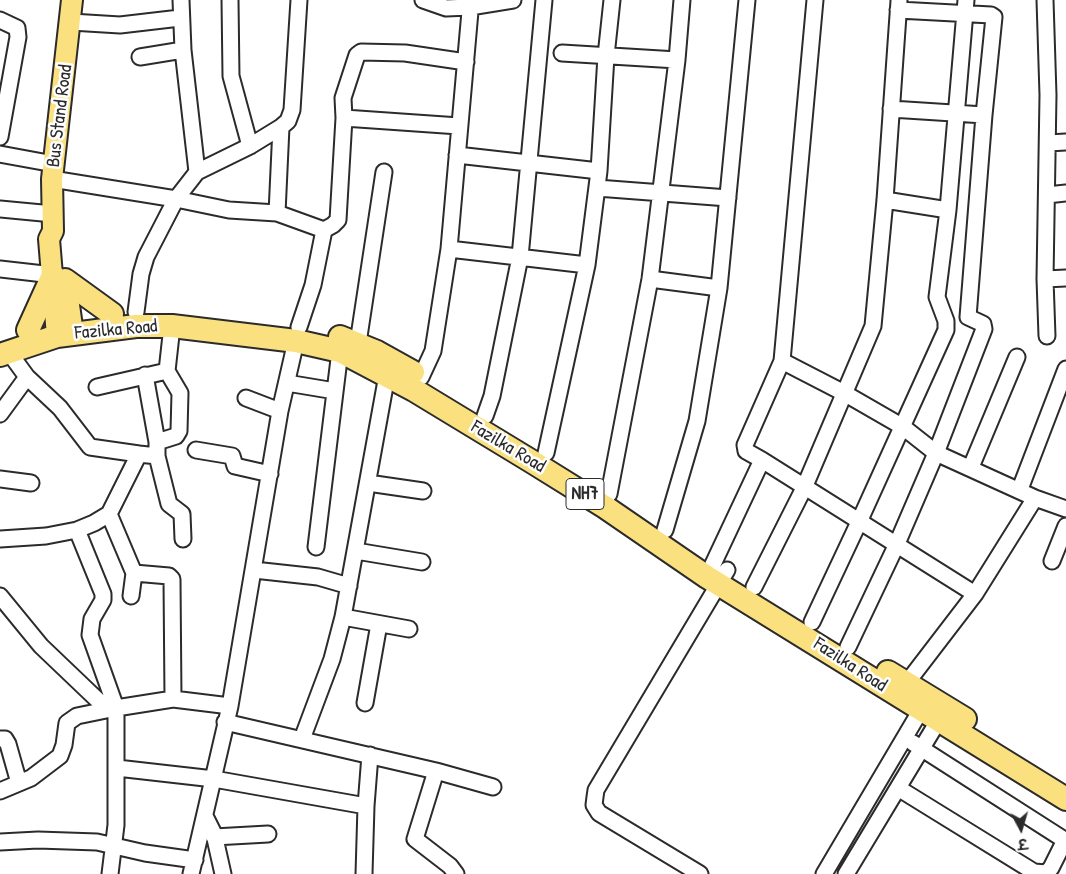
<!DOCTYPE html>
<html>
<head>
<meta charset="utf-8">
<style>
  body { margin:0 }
  #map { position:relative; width:1066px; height:874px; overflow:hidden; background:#fff; font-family:"Patrick Hand","Playpen Sans Deva",sans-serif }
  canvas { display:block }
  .north { position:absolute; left:996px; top:804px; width:50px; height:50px; -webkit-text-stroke:4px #fff; paint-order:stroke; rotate:174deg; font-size:14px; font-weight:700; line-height:20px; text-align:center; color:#2b2b2b }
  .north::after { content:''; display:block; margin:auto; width:18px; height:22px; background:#2b2b2b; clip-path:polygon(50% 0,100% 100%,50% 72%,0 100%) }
</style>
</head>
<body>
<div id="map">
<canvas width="1066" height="874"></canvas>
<div class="north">उ</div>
</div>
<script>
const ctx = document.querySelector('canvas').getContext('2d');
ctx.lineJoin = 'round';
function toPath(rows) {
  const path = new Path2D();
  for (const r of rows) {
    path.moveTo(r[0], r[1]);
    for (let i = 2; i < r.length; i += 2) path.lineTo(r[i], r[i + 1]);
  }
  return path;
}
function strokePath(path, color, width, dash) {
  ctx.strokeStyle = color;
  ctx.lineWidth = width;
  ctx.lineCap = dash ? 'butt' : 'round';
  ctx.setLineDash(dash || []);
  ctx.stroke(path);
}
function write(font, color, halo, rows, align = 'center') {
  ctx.font = font + ' "Patrick Hand",sans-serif';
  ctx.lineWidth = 5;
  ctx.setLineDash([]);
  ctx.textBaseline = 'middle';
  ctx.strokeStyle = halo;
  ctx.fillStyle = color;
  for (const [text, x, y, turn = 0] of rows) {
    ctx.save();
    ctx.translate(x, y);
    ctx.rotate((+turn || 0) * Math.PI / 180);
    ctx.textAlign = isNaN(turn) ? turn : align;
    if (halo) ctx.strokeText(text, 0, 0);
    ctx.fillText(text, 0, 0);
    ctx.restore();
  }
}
const minor = toPath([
  [181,0,183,50,197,172],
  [230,0,231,76,250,146],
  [423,0,446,8,470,7,513,0],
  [1045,0,1048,95,1045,279,1047,336],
  [0,20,17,28,18,37,0,137],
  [71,22,120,25,180,18],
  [562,53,677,60],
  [140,57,183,50],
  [891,109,984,115],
  [344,118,343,98,357,55,361,52,405,53,466,62],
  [281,127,277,213,324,230,313,285,299,327],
  [1048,143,1066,142],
  [0,154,54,164],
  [457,155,599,171],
  [52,179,176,199,197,172,250,146,281,127,288,121,292,110,299,0],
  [597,188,728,198],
  [1047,195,1066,193],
  [885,200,948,210],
  [0,209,53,214],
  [324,230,333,225,338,220,344,118,459,126],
  [449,249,587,265],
  [0,269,53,275],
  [650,279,719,288],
  [1045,279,1066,278],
  [136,312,141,274,146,257,176,199,229,210,277,213],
  [358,343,384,172],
  [782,361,844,393,903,427,936,453,1035,498,1066,509],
  [145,375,157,442,157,456,169,504,182,514,183,539],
  [27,377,60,408,90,447,139,454],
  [421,377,433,351,449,249,471,0],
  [287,383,335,391],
  [97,387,167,371,172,326],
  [246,398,280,411],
  [0,414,27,377,8,351],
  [485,416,492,396,520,257,544,0],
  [157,442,176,436,179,431,180,393,167,371],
  [196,450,232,456,235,466,270,474],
  [546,453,587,265,599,171,606,56,612,0],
  [762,460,975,594],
  [971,467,1017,357],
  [0,479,31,483],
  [368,483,423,491],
  [1020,489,1066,369],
  [609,494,650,279,677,60,682,0],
  [77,530,103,594,103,600,92,619,90,635,116,708,116,825,110,874],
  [665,530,697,421,719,288,747,0],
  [0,539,46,536,77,530,94,523,109,514],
  [316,547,340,351],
  [356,551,422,562],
  [1052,561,1066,526],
  [254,570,318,577,349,586],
  [134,573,169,576,172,579,173,699],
  [707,577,762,460,746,451,745,445,782,361,815,0],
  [754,587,804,488,873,326,885,200,899,1],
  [0,596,41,646,107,709],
  [131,596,134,573,109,514,139,454,157,456],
  [343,617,409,629],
  [812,622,859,522,946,330,946,321,937,297,948,210,966,0],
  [848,647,896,546,936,453,984,329,983,324,968,317,984,115,994,17,991,15,898,10],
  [906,684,975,594,1035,498],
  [365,703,379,624],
  [225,722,436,771,493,787],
  [0,739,5,739,8,744,19,783],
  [302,739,332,659,343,617,387,375],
  [913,743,1066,841],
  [117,768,214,779,366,806,364,874],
  [436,771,415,839,450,866,456,874],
  [898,788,1034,872,1046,873,1051,868,1065,840],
  [0,791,31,778,60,756,64,745,67,723,77,716,116,708,173,699,230,706],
  [366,806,370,755],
  [205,816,214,834,223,874],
  [214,837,268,834],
  [0,842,38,840,97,842,145,853,195,860],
  [191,874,230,706,280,411,296,341],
  [700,874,599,813,594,805,595,797,596,790,727,570],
  [824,874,925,703],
  [846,874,943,713]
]);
const major = toPath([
  [66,283,73,334],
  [57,336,49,239,53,231,52,179,72,0]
]);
const highway = toPath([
  [65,280,112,314],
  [28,330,53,275],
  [340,337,377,352,413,372],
  [0,355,57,336,136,326,172,326,296,341,340,351,414,390,531,461,605,507,707,577,1066,799],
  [888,672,965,719]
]);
strokePath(minor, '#2b2b2b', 19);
strokePath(major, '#2b2b2b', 24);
strokePath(highway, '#2b2b2b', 26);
strokePath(minor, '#fff', 15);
strokePath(major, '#fbe080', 20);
strokePath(highway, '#fbe080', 22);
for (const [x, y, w] of [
  [585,494,38]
]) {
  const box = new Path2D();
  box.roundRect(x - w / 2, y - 15.5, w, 31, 4);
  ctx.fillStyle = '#fff';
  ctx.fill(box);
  strokePath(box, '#2b2b2b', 1);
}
write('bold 18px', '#2b2b2b', null, [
  ["NH7",585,494]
]);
write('19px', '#2b2b2b', '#fff', [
  ["Bus Stand Road",60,116,-83],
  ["Fazilka Road",116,330,-5],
  ["Fazilka Road",508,447,31],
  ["Fazilka Road",850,665,33]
]);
</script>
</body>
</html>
